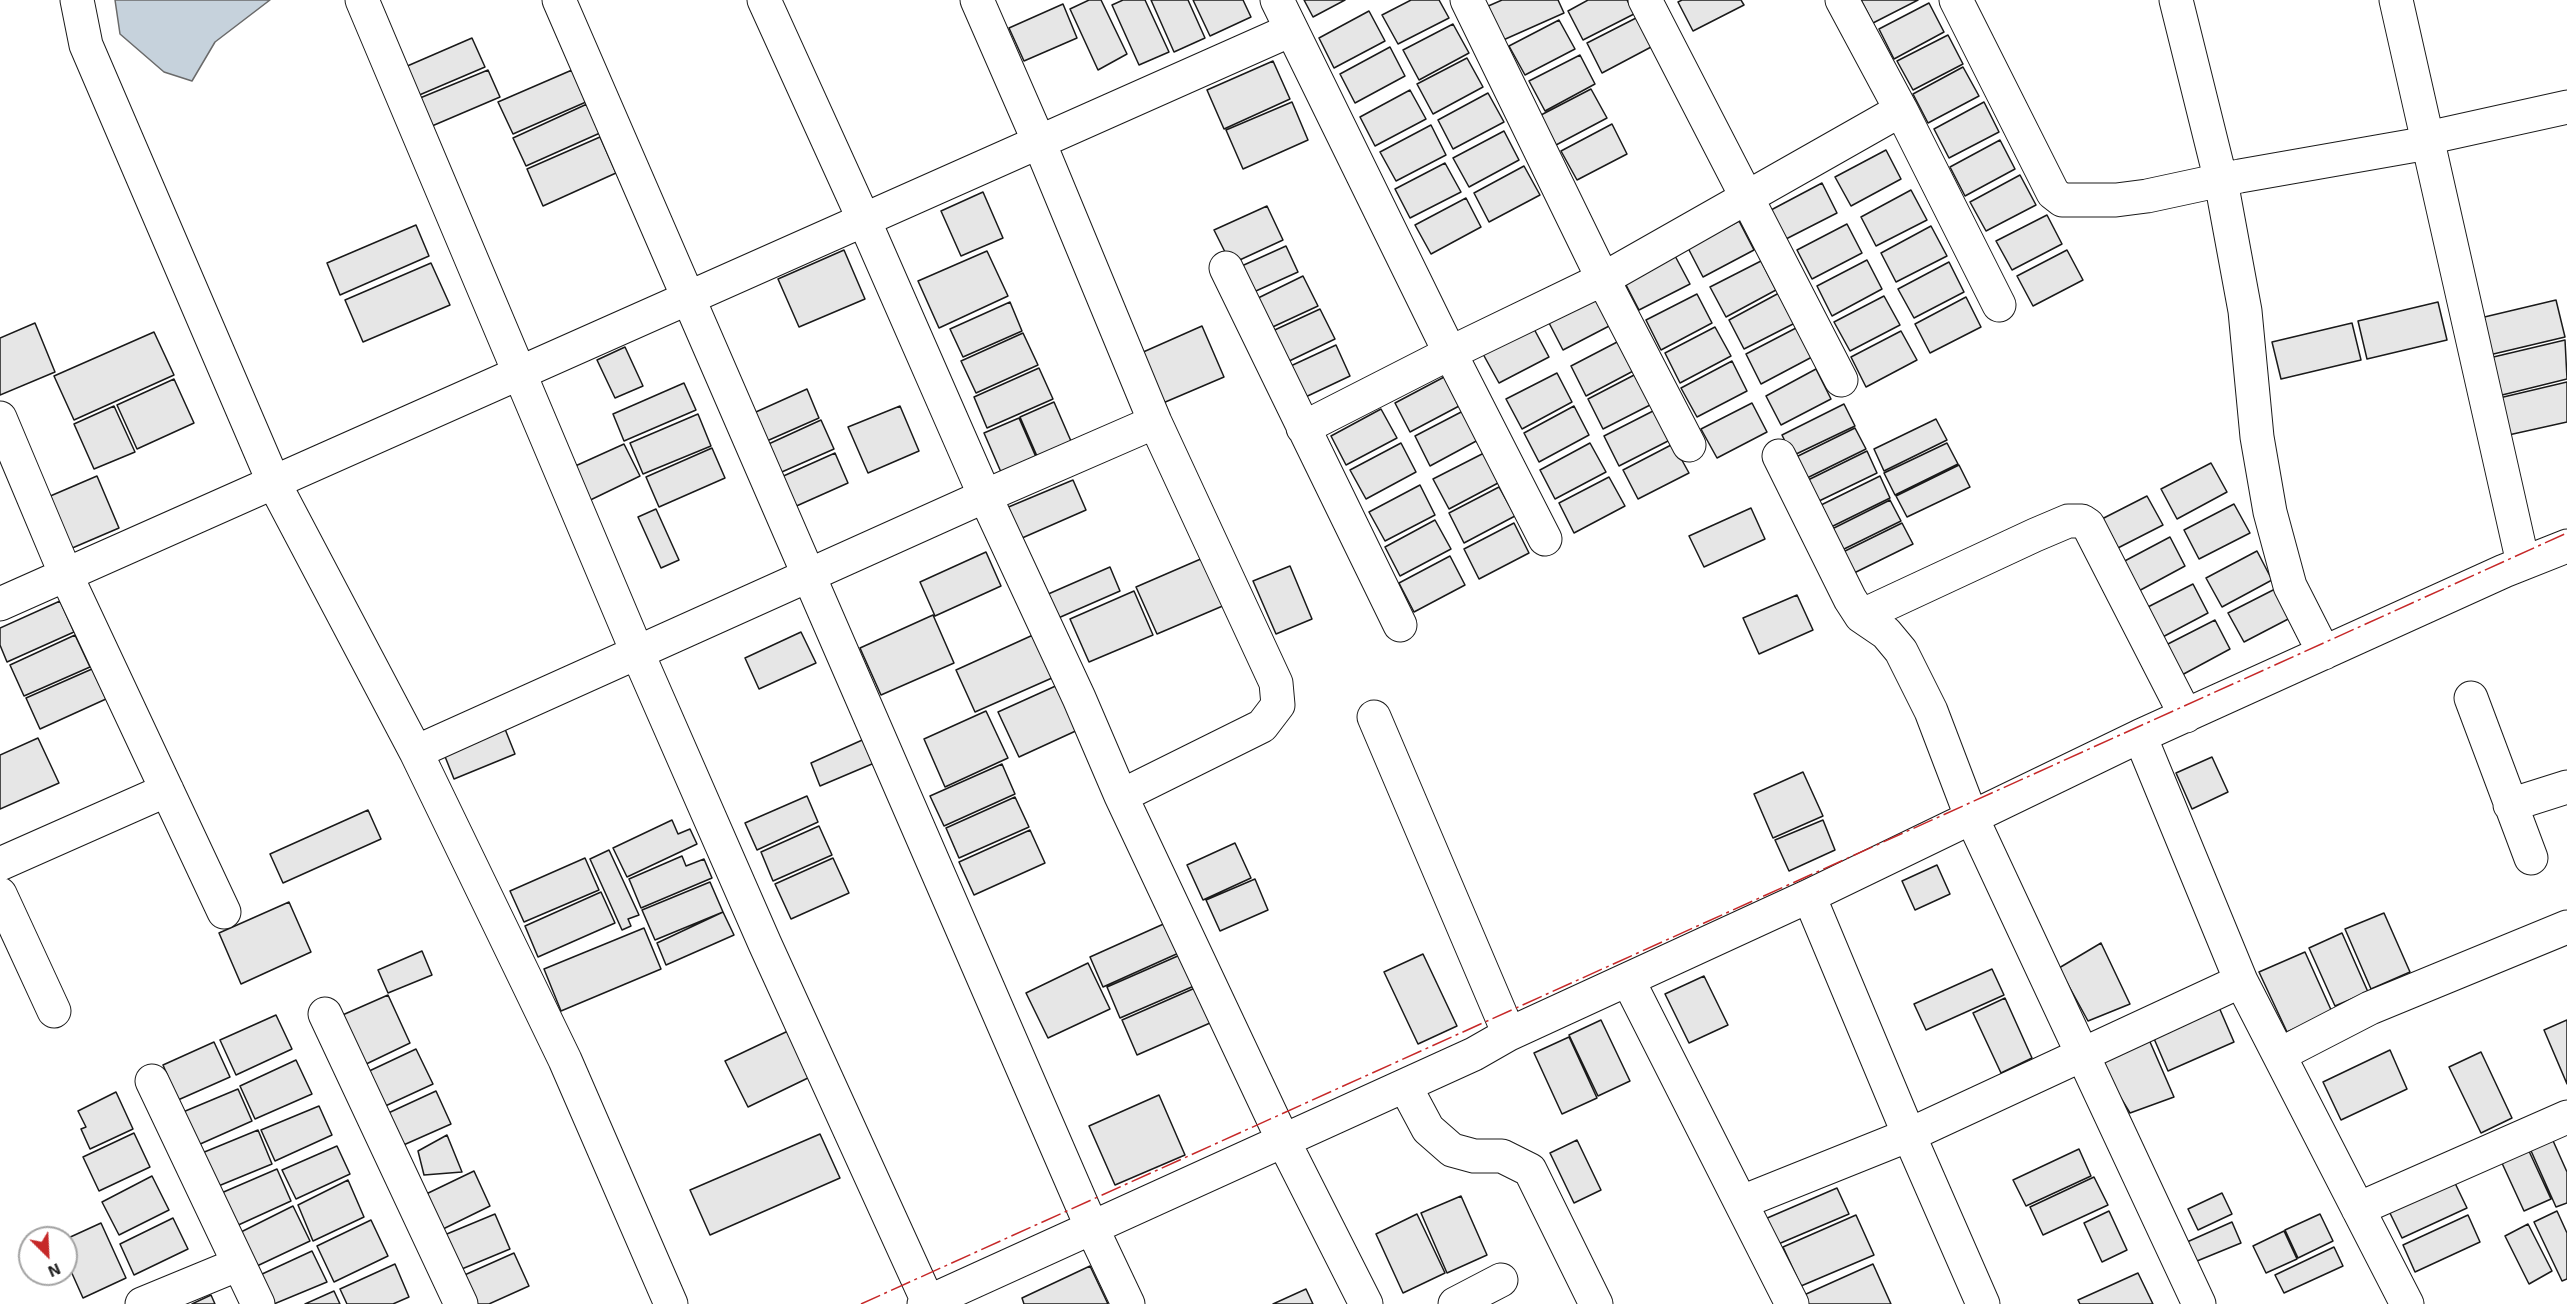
<!DOCTYPE html>
<html>
<head>
<meta charset="utf-8">
<style>
  body { margin:0 }
  #map { position:relative; width:2567px; height:1304px; overflow:hidden; background:#fff; font-family:"Exo 2",sans-serif }
  canvas { display:block }
  .north { position:absolute; left:18px; top:1226px; width:60px; height:60px; box-sizing:border-box; background:#fff; border:2px solid #a3a3a3; border-radius:50%; rotate:156deg; font-size:16px; font-weight:700; line-height:24px; text-align:center; color:#1a1a1a }
  .north::after { content:''; display:block; margin:auto; width:21px; height:27px; background:#c62828; clip-path:polygon(50% 0,100% 100%,50% 72%,0 100%) }
</style>
</head>
<body>
<div id="map">
<canvas width="2567" height="1304"></canvas>
<div class="north">N</div>
</div>
<script>
const ctx = document.querySelector('canvas').getContext('2d');
ctx.lineJoin = 'round';
function fillPath(path, color) {
  ctx.fillStyle = color;
  ctx.fill(path, 'evenodd');
}
function toPath(rows) {
  const path = new Path2D();
  for (const r of rows) {
    path.moveTo(r[0], r[1]);
    for (let i = 2; i < r.length; i += 2) path.lineTo(r[i], r[i + 1]);
  }
  return path;
}
function strokePath(path, color, width, dash) {
  ctx.strokeStyle = color;
  ctx.lineWidth = width;
  ctx.lineCap = dash ? 'butt' : 'round';
  ctx.setLineDash(dash || []);
  ctx.stroke(path);
}
const water = toPath([
  [115,0,270,0,215,42,192,81,164,72,120,34,115,0]
]);
fillPath(water, '#c6d2dc');
strokePath(water, '#6a6a6a', 1.5);
const building = toPath([
  [1089,0,1101,0,1127,54,1098,70,1070,9,1089,0],
  [1123,0,1145,0,1169,52,1139,65,1112,5,1123,0],
  [1151,0,1188,0,1205,38,1174,52,1151,0],
  [1193,0,1243,0,1251,17,1210,36,1193,0],
  [1304,0,1345,0,1313,17,1304,0],
  [1411,0,1439,0,1449,18,1398,44,1382,15,1411,0],
  [1502,0,1558,0,1564,13,1501,41,1486,7,1502,0],
  [1588,0,1627,0,1634,14,1583,40,1568,11,1588,0],
  [1682,0,1741,0,1744,5,1693,31,1678,2,1682,0],
  [1861,0,1918,0,1873,23,1861,0],
  [1929,3,1944,32,1894,59,1879,29,1929,3],
  [1063,4,1077,38,1024,61,1009,28,1063,4],
  [1369,11,1385,41,1334,68,1319,38,1369,11],
  [1638,17,1653,46,1602,73,1587,43,1638,17],
  [1559,20,1575,49,1525,75,1509,46,1559,20],
  [1453,24,1469,53,1419,80,1403,50,1453,24],
  [1948,35,1963,64,1913,90,1897,61,1948,35],
  [472,38,485,67,417,96,405,67,472,38],
  [1390,47,1405,76,1355,103,1340,74,1390,47],
  [1580,55,1595,84,1545,111,1529,81,1580,55],
  [1467,58,1483,87,1433,114,1417,84,1467,58],
  [1273,61,1290,99,1224,129,1207,90,1273,61],
  [1963,67,1979,96,1928,123,1913,94,1963,67],
  [488,70,500,97,432,126,420,98,488,70],
  [572,70,586,102,513,134,498,102,572,70],
  [1591,89,1607,118,1556,145,1541,115,1591,89],
  [1410,90,1426,119,1375,146,1360,117,1410,90],
  [1488,93,1504,122,1453,149,1438,120,1488,93],
  [1292,102,1308,140,1243,169,1226,130,1292,102],
  [1984,102,1999,132,1949,158,1934,129,1984,102],
  [587,104,600,133,526,166,513,138,587,104],
  [1612,124,1627,154,1577,180,1561,151,1612,124],
  [1431,125,1446,155,1396,181,1380,152,1431,125],
  [1504,131,1519,160,1469,187,1453,158,1504,131],
  [600,137,616,173,543,206,527,169,600,137],
  [2000,140,2015,169,1965,196,1950,167,2000,140],
  [1886,150,1901,179,1851,206,1835,177,1886,150],
  [1445,163,1461,192,1410,218,1395,189,1445,163],
  [1524,166,1540,195,1489,222,1474,193,1524,166],
  [2020,175,2036,205,1986,231,1970,202,2020,175],
  [1822,183,1837,213,1786,239,1771,210,1822,183],
  [1911,190,1927,220,1876,246,1861,217,1911,190],
  [983,192,1003,238,961,256,941,211,983,192],
  [1466,198,1481,227,1431,254,1415,225,1466,198],
  [1267,206,1283,240,1231,264,1214,230,1267,206],
  [2047,215,2062,244,2012,270,1996,241,2047,215],
  [1739,221,1754,250,1703,277,1688,248,1739,221],
  [1847,224,1862,253,1812,279,1797,250,1847,224],
  [416,225,429,256,340,295,327,263,416,225],
  [1931,226,1947,256,1896,282,1881,253,1931,226],
  [1286,246,1298,272,1247,295,1235,269,1286,246],
  [844,250,865,299,799,327,778,279,844,250],
  [2067,250,2083,280,2033,306,2017,276,2067,250],
  [987,251,1008,296,939,328,918,281,987,251],
  [1674,254,1690,284,1639,310,1624,281,1674,254],
  [1867,260,1882,289,1832,316,1817,286,1867,260],
  [1761,261,1776,290,1726,317,1710,287,1761,261],
  [1949,262,1964,292,1914,318,1898,289,1949,262],
  [431,263,450,305,363,342,345,300,431,263],
  [1303,276,1318,306,1264,331,1250,302,1303,276],
  [1779,293,1795,323,1744,349,1729,320,1779,293],
  [1598,294,1613,324,1563,350,1548,321,1598,294],
  [1697,294,1712,323,1661,350,1646,320,1697,294],
  [1884,296,1900,325,1850,351,1834,322,1884,296],
  [1966,297,1981,327,1930,353,1915,324,1966,297],
  [2556,300,2565,337,2485,356,2476,319,2556,300],
  [1010,302,1022,331,963,357,950,329,1010,302],
  [2438,302,2447,340,2367,359,2358,321,2438,302],
  [1320,309,1335,339,1281,365,1266,334,1320,309],
  [35,323,55,372,0,395,0,338,35,323],
  [2352,323,2361,360,2281,379,2272,342,2352,323],
  [1202,326,1224,377,1163,403,1141,353,1202,326],
  [1533,327,1549,357,1499,383,1483,354,1533,327],
  [1715,327,1731,356,1680,383,1665,353,1715,327],
  [1796,328,1812,357,1761,384,1746,354,1796,328],
  [1901,331,1917,360,1866,387,1851,357,1901,331],
  [154,332,174,375,74,420,54,376,154,332],
  [1023,333,1038,365,976,393,961,361,1023,333],
  [1621,340,1637,369,1586,396,1571,366,1621,340],
  [2565,340,2567,379,2494,397,2485,359,2565,340],
  [1336,345,1350,376,1297,401,1282,370,1336,345],
  [625,347,643,386,615,398,597,360,625,347],
  [1732,361,1747,391,1697,417,1681,388,1732,361],
  [1039,368,1053,399,987,428,974,397,1039,368],
  [1816,369,1831,399,1781,425,1766,396,1816,369],
  [1557,373,1572,402,1522,429,1506,399,1557,373],
  [1638,373,1654,403,1603,429,1588,399,1638,373],
  [1446,376,1461,405,1410,432,1395,403,1446,376],
  [174,379,194,423,137,449,117,405,174,379],
  [2567,382,2567,422,2504,436,2495,399,2567,382],
  [684,383,696,410,624,441,613,414,684,383],
  [807,389,819,418,760,444,747,416,807,389],
  [1054,402,1074,448,1040,463,1020,417,1054,402],
  [1752,403,1767,432,1717,458,1701,429,1752,403],
  [1844,404,1855,426,1792,456,1782,435,1844,404],
  [114,406,135,452,94,469,74,424,114,406],
  [900,406,919,451,868,473,848,427,900,406],
  [1574,406,1589,435,1539,462,1524,433,1574,406],
  [1381,409,1397,438,1346,465,1331,436,1381,409],
  [1465,410,1480,439,1430,466,1415,436,1465,410],
  [1655,410,1670,440,1619,466,1604,436,1655,410],
  [698,414,711,446,643,474,630,443,698,414],
  [1019,418,1039,464,1004,479,984,433,1019,418],
  [1936,419,1947,440,1884,471,1874,449,1936,419],
  [821,420,834,449,775,475,762,447,821,420],
  [1855,428,1866,449,1803,480,1792,459,1855,428],
  [1401,443,1416,472,1366,499,1350,470,1401,443],
  [1590,443,1606,472,1555,499,1540,470,1590,443],
  [1947,443,1958,464,1895,495,1884,473,1947,443],
  [624,444,640,476,578,506,562,472,624,444],
  [1673,444,1689,473,1638,499,1623,470,1673,444],
  [712,448,725,478,659,507,646,477,712,448],
  [1867,451,1877,473,1815,503,1804,482,1867,451],
  [835,453,848,483,783,512,770,482,835,453],
  [1484,453,1500,482,1449,509,1433,479,1484,453],
  [2211,463,2227,492,2177,519,2161,489,2211,463],
  [1959,465,1970,487,1907,517,1896,496,1959,465],
  [97,476,119,528,63,552,41,500,97,476],
  [1880,476,1890,498,1827,529,1817,507,1880,476],
  [1609,477,1625,506,1574,533,1559,503,1609,477],
  [1073,480,1086,510,1013,542,999,511,1073,480],
  [1420,485,1435,515,1385,541,1369,512,1420,485],
  [1499,487,1515,516,1464,543,1449,513,1499,487],
  [2147,496,2163,525,2112,551,2096,522,2147,496],
  [1890,500,1901,521,1838,552,1828,531,1890,500],
  [2234,504,2250,533,2199,559,2184,530,2234,504],
  [1751,508,1765,539,1704,567,1689,536,1751,508],
  [656,509,679,560,661,568,638,517,656,509],
  [1435,520,1451,549,1400,576,1385,547,1435,520],
  [1514,523,1529,553,1479,579,1464,549,1514,523],
  [1902,523,1913,544,1850,575,1839,554,1902,523],
  [2170,537,2185,566,2135,593,2119,564,2170,537],
  [2257,551,2272,580,2222,607,2206,578,2257,551],
  [986,552,1001,586,935,616,920,582,986,552],
  [1450,556,1465,585,1414,612,1399,583,1450,556],
  [1203,558,1225,605,1157,634,1136,587,1203,558],
  [1290,566,1312,619,1276,634,1253,581,1290,566],
  [1110,567,1120,591,1056,619,1046,595,1110,567],
  [2193,584,2208,613,2157,640,2142,610,2193,584],
  [2279,587,2294,616,2244,642,2228,613,2279,587],
  [1134,591,1153,635,1089,662,1070,619,1134,591],
  [1797,595,1813,630,1759,654,1743,618,1797,595],
  [60,601,74,632,7,662,0,645,0,628,60,601],
  [933,615,954,663,881,695,860,648,933,615],
  [2215,620,2230,649,2180,676,2164,646,2215,620],
  [801,632,816,663,759,689,745,658,801,632],
  [75,635,90,667,24,696,10,665,75,635],
  [1033,635,1052,678,975,712,956,670,1033,635],
  [92,669,106,699,40,729,26,698,92,669],
  [1060,684,1080,729,1019,757,998,712,1060,684],
  [986,711,1008,758,945,787,924,739,986,711],
  [503,724,515,754,454,779,442,749,503,724],
  [869,737,879,761,820,786,811,763,869,737],
  [38,738,59,783,0,809,0,755,38,738],
  [2212,757,2228,792,2192,809,2176,773,2212,757],
  [1002,764,1015,794,944,826,930,796,1002,764],
  [1803,772,1823,816,1773,838,1754,794,1803,772],
  [807,796,818,822,757,850,745,823,807,796],
  [1015,797,1029,827,959,858,946,828,1015,797],
  [368,810,381,839,283,883,270,854,368,810],
  [672,820,678,834,690,829,697,844,627,877,613,848,672,820],
  [1823,820,1835,850,1789,871,1775,840,1823,820],
  [819,826,832,855,773,881,761,852,819,826],
  [1030,830,1045,863,974,895,959,862,1030,830],
  [1235,843,1251,878,1203,900,1187,865,1235,843],
  [609,850,639,915,628,919,631,926,622,930,590,859,609,850],
  [682,856,686,866,704,859,712,878,641,908,629,879,682,856],
  [585,858,599,890,524,922,510,891,585,858],
  [833,858,849,893,791,919,775,884,833,858],
  [1937,865,1950,894,1915,910,1902,881,1937,865],
  [1255,879,1268,910,1220,931,1206,900,1255,879],
  [710,882,723,912,655,940,642,910,710,882],
  [601,892,615,923,538,957,525,926,601,892],
  [289,902,311,952,241,984,219,933,289,902],
  [723,912,734,935,666,965,657,943,723,912],
  [2384,913,2410,972,2371,989,2345,929,2384,913],
  [1168,922,1181,952,1103,987,1090,957,1168,922],
  [644,928,661,969,561,1011,544,969,644,928],
  [2342,933,2368,992,2335,1006,2309,948,2342,933],
  [2101,943,2130,1004,2088,1021,2059,968,2101,943],
  [422,951,432,975,388,993,378,970,422,951],
  [2305,952,2332,1012,2287,1032,2259,972,2305,952],
  [1423,954,1457,1026,1418,1044,1384,972,1423,954],
  [1180,955,1194,986,1120,1018,1107,987,1180,955],
  [1088,963,1110,1009,1048,1038,1026,993,1088,963],
  [1992,969,2004,995,1926,1030,1914,1004,1992,969],
  [1704,976,1728,1025,1689,1043,1665,994,1704,976],
  [1195,988,1210,1023,1137,1055,1122,1020,1195,988],
  [388,995,410,1043,360,1067,338,1017,388,995],
  [2005,998,2032,1058,2001,1073,1973,1013,2005,998],
  [2218,1005,2234,1042,2168,1071,2152,1034,2218,1005],
  [276,1015,292,1049,236,1075,220,1040,276,1015],
  [1601,1020,1630,1081,1598,1096,1569,1035,1601,1020],
  [2567,1020,2567,1084,2544,1030,2567,1020],
  [788,1031,810,1077,748,1107,725,1061,788,1031],
  [2147,1035,2174,1097,2130,1113,2099,1062,2147,1035],
  [1569,1037,1597,1098,1562,1114,1534,1053,1569,1037],
  [214,1042,230,1077,178,1100,163,1065,214,1042],
  [416,1049,433,1084,381,1108,365,1073,416,1049],
  [2390,1050,2407,1089,2341,1120,2323,1082,2390,1050],
  [2481,1052,2512,1118,2481,1133,2449,1067,2481,1052],
  [296,1060,312,1094,255,1119,240,1086,296,1060],
  [238,1089,252,1121,198,1145,183,1112,238,1089],
  [436,1091,451,1124,399,1147,384,1115,436,1091],
  [116,1092,133,1129,90,1149,81,1129,86,1127,78,1111,116,1092],
  [1159,1095,1185,1155,1115,1185,1089,1126,1159,1095],
  [319,1106,332,1135,275,1161,261,1130,319,1106],
  [258,1130,272,1164,216,1187,202,1153,258,1130],
  [134,1133,150,1167,99,1191,83,1157,134,1133],
  [820,1134,840,1178,710,1235,690,1190,820,1134],
  [2550,1134,2567,1172,2567,1203,2556,1207,2528,1144,2550,1134],
  [447,1135,462,1172,424,1175,418,1151,447,1135],
  [1577,1140,1601,1190,1574,1203,1550,1153,1577,1140],
  [337,1146,350,1174,296,1199,282,1170,337,1146],
  [2079,1149,2091,1176,2026,1206,2013,1180,2079,1149],
  [2528,1149,2551,1199,2524,1211,2501,1161,2528,1149],
  [277,1169,291,1201,234,1227,219,1194,277,1169],
  [474,1171,490,1206,439,1231,422,1196,474,1171],
  [152,1176,169,1210,119,1235,102,1202,152,1176],
  [2094,1177,2108,1205,2043,1235,2030,1207,2094,1177],
  [2453,1179,2467,1208,2402,1238,2388,1209,2453,1179],
  [348,1180,364,1217,313,1241,298,1205,348,1180],
  [1837,1188,1849,1214,1776,1245,1765,1219,1837,1188],
  [2222,1193,2232,1214,2198,1230,2188,1209,2222,1193],
  [1461,1196,1487,1255,1447,1273,1421,1213,1461,1196],
  [293,1206,310,1241,257,1266,241,1232,293,1206],
  [2109,1211,2127,1250,2102,1262,2084,1223,2109,1211],
  [2557,1211,2567,1233,2567,1279,2562,1281,2534,1222,2557,1211],
  [495,1214,510,1249,457,1271,442,1236,495,1214],
  [1417,1214,1445,1273,1403,1293,1376,1234,1417,1214],
  [2320,1214,2333,1241,2298,1258,2285,1230,2320,1214],
  [1856,1215,1874,1255,1801,1286,1783,1247,1856,1215],
  [2468,1215,2480,1242,2415,1272,2403,1245,2468,1215],
  [173,1218,188,1249,134,1275,120,1244,173,1218],
  [371,1220,388,1256,334,1282,317,1246,371,1220],
  [2232,1222,2241,1243,2197,1261,2187,1242,2232,1222],
  [101,1223,126,1278,83,1298,66,1260,66,1239,101,1223],
  [2528,1224,2552,1271,2529,1284,2505,1236,2528,1224],
  [2284,1231,2297,1259,2266,1273,2253,1246,2284,1231],
  [2334,1247,2343,1266,2284,1293,2275,1275,2334,1247],
  [312,1251,327,1282,274,1304,260,1275,312,1251],
  [514,1253,529,1286,489,1304,471,1304,460,1277,514,1253],
  [395,1264,409,1297,393,1304,347,1304,340,1289,395,1264],
  [1873,1264,1891,1304,1808,1304,1804,1295,1873,1264],
  [1090,1266,1108,1304,1024,1304,1022,1298,1090,1266],
  [2138,1273,2153,1304,2080,1304,2078,1300,2138,1273],
  [1306,1289,1313,1304,1273,1304,1306,1289],
  [334,1291,340,1304,305,1304,334,1291],
  [211,1295,215,1304,192,1304,211,1295]
]);
fillPath(building, '#e6e6e6');
strokePath(building, '#1a1a1a', 1.5);
const minor = toPath([
  [77,0,86,45,274,483,416,752,565,1060,671,1304],
  [362,0,638,654,765,944,929,1304],
  [559,0,1092,1228,1128,1304],
  [764,0,864,220,985,496,1079,698,1121,796,1283,1140,1366,1304],
  [977,0,1039,142,1155,422,1276,683,1278,705,1262,726,1121,796],
  [1277,0,1450,353,1545,539],
  [1467,0,1603,279,1689,445],
  [1645,0,1841,380],
  [1842,0,1901,110,1999,305],
  [1956,0,2053,193,2062,200,2116,200,2147,196,2240,176,2428,143],
  [2176,0,2221,181,2245,311,2257,437,2270,512,2290,586,2324,653],
  [2396,0,2523,563],
  [2427,138,2567,107],
  [1226,268,1400,625],
  [0,418,66,575,224,912],
  [1303,428,1450,353,1603,279,1901,110],
  [1779,456,1850,599,1861,616,1886,633,1901,651,1931,711,1971,816,2199,1304],
  [0,604,1291,30],
  [1861,616,2035,535,2068,521,2082,521,2088,525,2186,716],
  [2471,698,2531,858],
  [1374,717,1509,1034],
  [2140,736,2241,981,2407,1304],
  [416,752,985,496,1155,422],
  [2510,805,2567,787],
  [0,864,167,790],
  [0,894,54,1011],
  [1809,896,1909,1135,1983,1304],
  [1628,980,1792,1304],
  [325,1014,461,1304],
  [2279,1055,2370,1008,2567,927],
  [152,1081,258,1304],
  [1405,1086,1428,1129,1452,1150,1474,1156,1502,1156,1530,1170,1596,1304],
  [1742,1202,1909,1135,2241,981],
  [2358,1209,2567,1117],
  [142,1304,239,1264],
  [924,1304,1474,1054,1509,1034,1809,896,2140,736,2504,571,2567,546],
  [1455,1304,1501,1280]
]);
strokePath(minor, '#1a1a1a', 35);
strokePath(minor, '#fff', 33);
strokePath(toPath([
  [861,1304,2567,533]
]), '#c62828', 1.5, [21, 4.5, 3, 4.5]);
</script>
</body>
</html>
